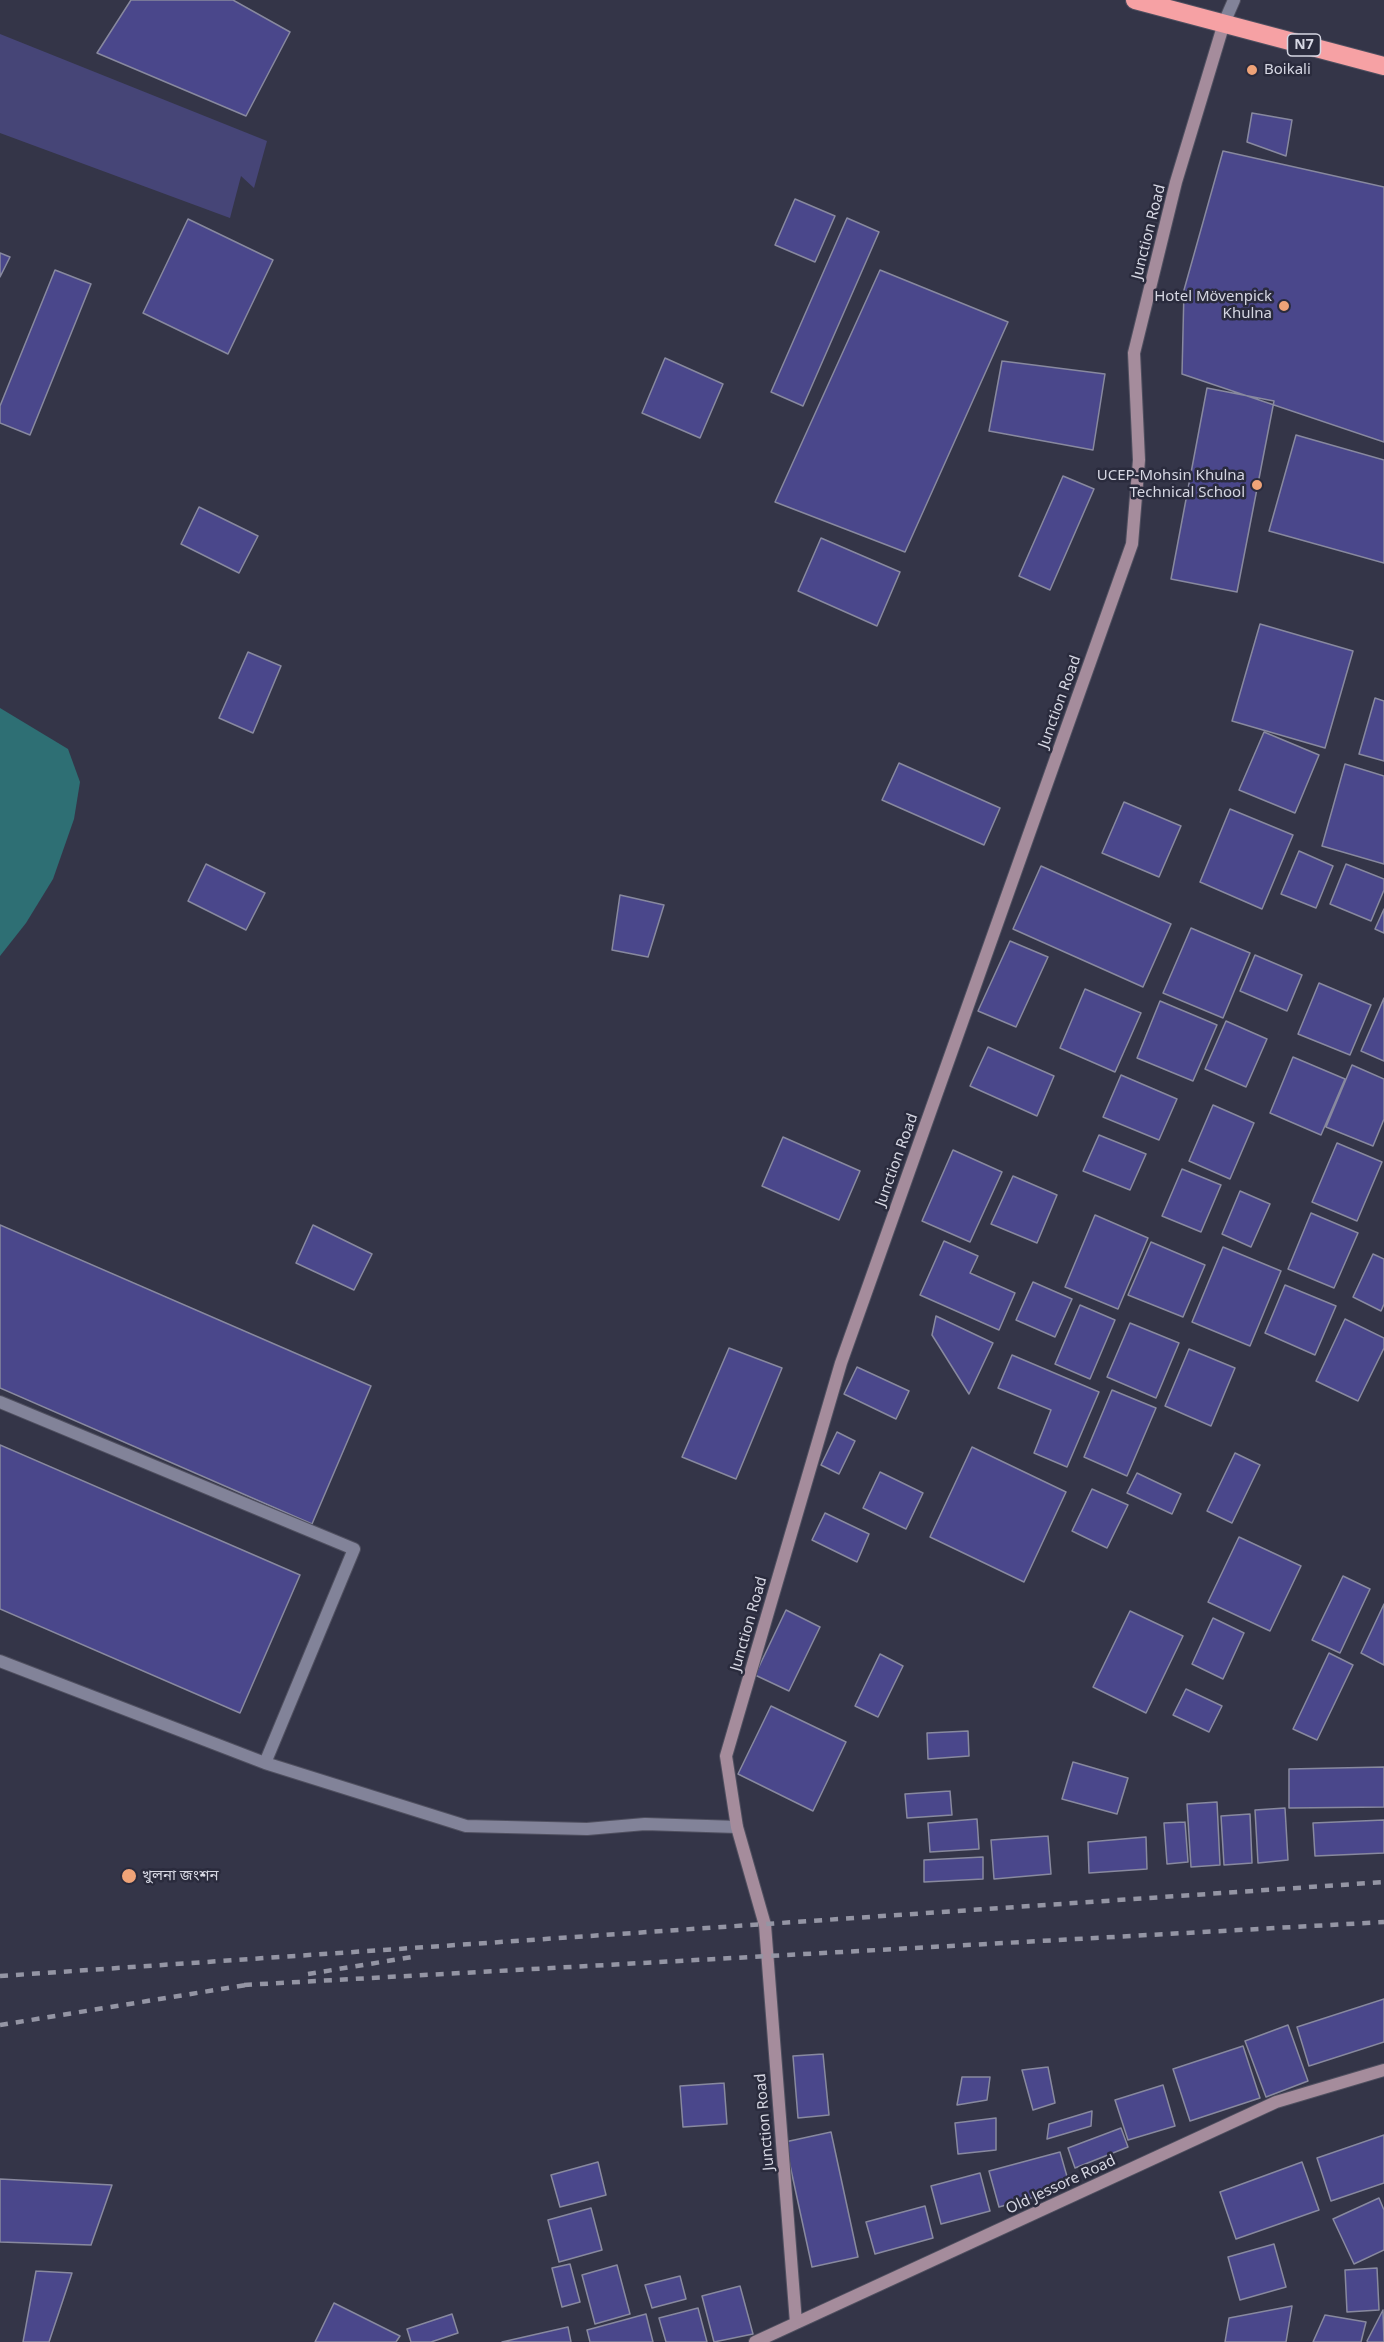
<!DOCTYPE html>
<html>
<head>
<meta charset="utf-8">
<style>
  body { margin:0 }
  canvas { display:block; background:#343548 }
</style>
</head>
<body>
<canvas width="1384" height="2342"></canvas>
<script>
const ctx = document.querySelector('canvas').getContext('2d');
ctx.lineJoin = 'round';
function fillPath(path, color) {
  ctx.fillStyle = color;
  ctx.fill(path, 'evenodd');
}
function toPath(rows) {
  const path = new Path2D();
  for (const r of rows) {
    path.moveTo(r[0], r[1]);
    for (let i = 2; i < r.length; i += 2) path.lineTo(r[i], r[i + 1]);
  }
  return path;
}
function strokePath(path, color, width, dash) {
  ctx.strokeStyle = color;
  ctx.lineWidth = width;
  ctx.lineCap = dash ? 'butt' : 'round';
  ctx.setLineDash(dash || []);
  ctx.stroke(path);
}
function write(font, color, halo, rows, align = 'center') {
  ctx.font = font + ' "Noto Sans","Noto Sans Bengali",sans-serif';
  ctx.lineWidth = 5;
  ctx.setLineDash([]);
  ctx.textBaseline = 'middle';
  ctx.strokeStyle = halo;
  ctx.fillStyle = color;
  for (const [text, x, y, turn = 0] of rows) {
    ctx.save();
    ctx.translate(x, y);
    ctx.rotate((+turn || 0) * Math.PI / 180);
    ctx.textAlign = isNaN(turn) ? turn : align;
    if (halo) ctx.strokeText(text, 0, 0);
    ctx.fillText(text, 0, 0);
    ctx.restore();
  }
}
fillPath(toPath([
  [0,34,267,141,254,188,241,176,230,218,0,133]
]), '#464577');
fillPath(toPath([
  [0,708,68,749,80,782,74,819,53,879,26,923,0,956]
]), '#2e6f74');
const building = toPath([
  [131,0,233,0,290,32,246,116,97,53,131,0],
  [1252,113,1292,120,1286,156,1247,142,1252,113],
  [1223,151,1384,187,1384,442,1182,374,1184,290,1223,151],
  [795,199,835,216,815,262,775,245,795,199],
  [847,218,879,232,803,406,771,392,847,218],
  [188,219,273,260,228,354,143,313,188,219],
  [0,253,10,257,0,277,0,253],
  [55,270,91,284,30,435,0,423,0,406,55,270],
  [880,270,1008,322,905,552,775,502,880,270],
  [665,358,723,384,700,438,642,413,665,358],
  [1002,361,1105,374,1093,450,989,431,1002,361],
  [1207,388,1274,401,1237,592,1171,579,1207,388],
  [1296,435,1384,460,1384,563,1269,531,1296,435],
  [1063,476,1094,489,1050,590,1019,576,1063,476],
  [199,507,258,536,239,573,181,544,199,507],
  [821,538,900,572,877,626,798,591,821,538],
  [1260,624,1353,651,1325,748,1232,721,1260,624],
  [248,652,281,666,253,733,219,718,248,652],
  [1375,698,1384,701,1384,761,1359,754,1375,698],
  [1264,732,1319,755,1295,813,1239,790,1264,732],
  [899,763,1000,808,984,845,882,800,899,763],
  [1345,764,1384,776,1384,864,1322,846,1345,764],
  [1124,802,1181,826,1159,877,1102,853,1124,802],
  [1230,809,1293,835,1262,909,1200,882,1230,809],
  [1299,851,1333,866,1316,908,1281,894,1299,851],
  [206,864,265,893,246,930,188,901,206,864],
  [1346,864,1384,879,1384,890,1371,921,1330,904,1346,864],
  [1041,866,1171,924,1143,987,1013,929,1041,866],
  [620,895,664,905,648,957,612,950,620,895],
  [1384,909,1384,933,1375,929,1384,909],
  [1191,928,1250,953,1223,1018,1163,993,1191,928],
  [1010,941,1048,957,1016,1027,978,1011,1010,941],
  [1255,955,1302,975,1287,1011,1240,991,1255,955],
  [1319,983,1371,1005,1350,1055,1298,1034,1319,983],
  [1085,989,1141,1013,1115,1072,1060,1048,1085,989],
  [1384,998,1384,1061,1361,1051,1384,998],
  [1160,1001,1217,1025,1193,1081,1137,1058,1160,1001],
  [1226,1021,1267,1039,1246,1087,1205,1069,1226,1021],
  [988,1047,1054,1076,1037,1116,970,1086,988,1047],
  [1293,1057,1345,1079,1321,1135,1270,1113,1293,1057],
  [1352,1065,1384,1079,1384,1119,1373,1146,1326,1127,1352,1065],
  [1121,1075,1177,1099,1159,1140,1103,1117,1121,1075],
  [1213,1105,1254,1123,1230,1179,1189,1161,1213,1105],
  [1099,1135,1146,1154,1130,1190,1083,1171,1099,1135],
  [783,1137,860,1171,839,1220,762,1186,783,1137],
  [1337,1143,1382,1162,1357,1221,1312,1202,1337,1143],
  [953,1150,1002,1172,970,1242,922,1221,953,1150],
  [1182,1169,1221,1185,1201,1232,1162,1216,1182,1169],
  [1013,1176,1057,1195,1037,1243,991,1224,1013,1176],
  [1240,1191,1270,1204,1251,1247,1222,1234,1240,1191],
  [1311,1213,1358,1233,1334,1288,1288,1269,1311,1213],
  [1095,1215,1148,1238,1118,1309,1065,1287,1095,1215],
  [0,1225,371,1386,312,1524,0,1388,0,1225],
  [313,1225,372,1254,354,1290,296,1263,313,1225],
  [944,1241,978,1256,970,1273,1015,1293,999,1330,920,1295,944,1241],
  [1151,1242,1205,1265,1183,1317,1128,1295,1151,1242],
  [1223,1247,1281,1271,1250,1346,1192,1322,1223,1247],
  [1373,1254,1384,1259,1384,1304,1381,1311,1353,1297,1373,1254],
  [1033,1282,1072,1299,1055,1337,1016,1320,1033,1282],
  [1285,1285,1336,1306,1315,1355,1265,1333,1285,1285],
  [1080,1305,1115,1320,1090,1379,1055,1364,1080,1305],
  [936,1316,993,1343,969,1394,932,1335,936,1316],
  [1345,1319,1384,1338,1384,1348,1358,1401,1316,1381,1345,1319],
  [1130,1323,1179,1343,1156,1398,1107,1377,1130,1323],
  [729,1348,782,1368,736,1479,682,1457,729,1348],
  [1189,1349,1235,1368,1211,1426,1165,1406,1189,1349],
  [1012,1355,1099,1392,1067,1467,1034,1453,1051,1410,998,1388,1012,1355],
  [857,1367,909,1391,896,1419,844,1394,857,1367],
  [1112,1390,1156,1408,1127,1476,1084,1457,1112,1390],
  [837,1432,855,1441,839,1474,821,1465,837,1432],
  [0,1445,300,1575,240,1713,0,1609,0,1445],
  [972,1447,1066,1492,1024,1582,930,1537,972,1447],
  [1235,1453,1260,1465,1232,1523,1207,1511,1235,1453],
  [880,1472,923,1493,906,1529,863,1508,880,1472],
  [1137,1473,1181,1494,1172,1514,1127,1493,1137,1473],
  [1092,1489,1128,1505,1107,1548,1072,1531,1092,1489],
  [825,1513,869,1534,857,1562,812,1540,825,1513],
  [1239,1537,1301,1566,1270,1631,1208,1602,1239,1537],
  [1343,1576,1370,1589,1340,1653,1312,1640,1343,1576],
  [1384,1604,1384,1665,1361,1653,1384,1604],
  [786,1610,820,1627,789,1691,755,1675,786,1610],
  [1130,1611,1183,1636,1146,1713,1093,1687,1130,1611],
  [1213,1618,1244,1633,1223,1679,1192,1664,1213,1618],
  [1329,1653,1353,1665,1317,1740,1293,1729,1329,1653],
  [880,1654,903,1666,878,1717,855,1706,880,1654],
  [1186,1689,1222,1706,1209,1732,1173,1715,1186,1689],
  [771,1706,846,1742,813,1811,738,1774,771,1706],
  [968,1731,969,1756,928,1759,927,1733,968,1731],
  [1073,1762,1128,1778,1117,1814,1062,1799,1073,1762],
  [1384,1767,1384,1807,1289,1808,1289,1769,1384,1767],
  [950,1791,952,1815,907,1818,905,1794,950,1791],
  [1217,1802,1220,1865,1191,1867,1187,1804,1217,1802],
  [1285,1808,1288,1860,1258,1863,1255,1810,1285,1808],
  [1250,1814,1252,1863,1224,1865,1221,1816,1250,1814],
  [977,1819,979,1849,930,1852,928,1823,977,1819],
  [1384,1820,1384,1853,1315,1856,1313,1823,1384,1820],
  [1185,1822,1188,1862,1167,1864,1164,1823,1185,1822],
  [1048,1836,1051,1874,994,1879,991,1840,1048,1836],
  [1146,1837,1147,1869,1089,1873,1088,1842,1146,1837],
  [983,1857,983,1879,924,1882,924,1860,983,1857],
  [1384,1999,1384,2042,1309,2066,1297,2027,1384,1999],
  [1288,2025,1308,2081,1266,2097,1245,2041,1288,2025],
  [1243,2046,1260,2098,1190,2121,1173,2069,1243,2046],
  [823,2054,829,2115,798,2118,793,2056,823,2054],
  [1048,2067,1055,2103,1033,2110,1022,2070,1048,2067],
  [962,2077,990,2077,987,2100,957,2105,962,2077],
  [724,2083,727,2124,683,2127,680,2086,724,2083],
  [1163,2085,1175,2126,1128,2140,1115,2100,1163,2085],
  [1092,2111,1091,2126,1047,2139,1049,2124,1092,2111],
  [996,2118,996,2150,958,2154,955,2123,996,2118],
  [1121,2128,1128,2147,1075,2168,1068,2148,1121,2128],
  [831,2132,858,2257,812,2267,785,2142,831,2132],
  [1384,2135,1384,2183,1331,2201,1317,2158,1384,2135],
  [1060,2152,1070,2187,999,2207,989,2171,1060,2152],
  [598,2162,606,2195,560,2207,551,2175,598,2162],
  [1302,2162,1319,2210,1236,2239,1220,2192,1302,2162],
  [980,2173,990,2211,941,2224,931,2186,980,2173],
  [0,2179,112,2185,91,2245,0,2242,0,2179],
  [1379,2198,1384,2210,1384,2250,1354,2264,1333,2219,1379,2198],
  [925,2206,933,2238,875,2254,866,2222,925,2206],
  [591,2208,602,2250,559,2262,548,2220,591,2208],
  [1274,2244,1286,2287,1240,2300,1228,2257,1274,2244],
  [570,2264,580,2302,562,2307,552,2268,570,2264],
  [617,2265,630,2314,595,2324,582,2275,617,2265],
  [1377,2268,1379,2310,1347,2312,1345,2270,1377,2268],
  [36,2271,72,2273,49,2342,23,2342,36,2271],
  [680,2276,686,2299,652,2308,645,2285,680,2276],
  [740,2286,753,2334,714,2342,702,2296,740,2286],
  [334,2303,400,2336,396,2342,315,2342,334,2303],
  [1292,2306,1286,2342,1225,2342,1229,2318,1292,2306],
  [698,2308,707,2342,666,2342,659,2318,698,2308],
  [1383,2310,1384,2342,1368,2342,1367,2341,1383,2310],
  [452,2314,458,2333,431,2342,411,2342,407,2329,452,2314],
  [646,2314,653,2342,590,2342,587,2330,646,2314],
  [1325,2315,1366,2322,1361,2342,1313,2342,1325,2315],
  [568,2327,571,2342,502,2342,568,2327]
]);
fillPath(building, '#4a478b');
strokePath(building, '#88899f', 1.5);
const lane = toPath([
  [0,1402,354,1549,265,1763],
  [0,1661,265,1763,466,1826,587,1829,645,1824,737,1827]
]);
const street = toPath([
  [1224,23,1234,0]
]);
const secondary = toPath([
  [796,2323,765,1925,737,1827,726,1756,841,1363,1132,544,1139,460,1134,353,1176,182,1224,23],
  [755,2342,1276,2102,1384,2070]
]);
const highway = toPath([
  [1135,0,1384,66]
]);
strokePath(lane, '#505060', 14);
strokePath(street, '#505060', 14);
strokePath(secondary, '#505060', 14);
strokePath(highway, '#505060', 20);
strokePath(lane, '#828399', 12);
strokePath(street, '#828399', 12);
strokePath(secondary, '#a58c9c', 12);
strokePath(highway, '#f6a1a4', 18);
strokePath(toPath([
  [308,1974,412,1957],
  [0,1976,1384,1882],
  [244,1985,1384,1922],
  [0,2025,252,1984]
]), '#9495a4', 4.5, [8, 8]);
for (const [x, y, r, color] of [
  [1252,70,6,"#efa378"],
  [1284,306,6,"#efa378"],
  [1257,485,6,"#efa378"],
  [129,1876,8,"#efa378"]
]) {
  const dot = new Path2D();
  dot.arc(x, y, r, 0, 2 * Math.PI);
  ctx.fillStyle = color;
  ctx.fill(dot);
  strokePath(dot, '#2a2b3d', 2);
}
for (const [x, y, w] of [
  [1304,45,33]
]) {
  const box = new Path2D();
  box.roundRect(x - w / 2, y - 11, w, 22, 4.5);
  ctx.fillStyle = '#2a2b3d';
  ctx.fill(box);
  strokePath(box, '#d6d7e3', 1.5);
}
write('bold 14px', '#d6d7e3', null, [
  ["N7",1304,45]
]);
write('15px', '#d6d7e3', '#2a2b3d', [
  ["Boikali",1264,70],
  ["Hotel Mövenpick",1272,297,"right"],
  ["Khulna",1272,314,"right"],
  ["UCEP-Mohsin Khulna",1245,476,"right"],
  ["Technical School",1245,493,"right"],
  ["খুলনা জংশন",142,1876]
], 'left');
write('15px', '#d6d7e3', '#2a2b3d', [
  ["Junction Road",1149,232,-76],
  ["Junction Road",1060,702,-70],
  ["Junction Road",897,1160,-70],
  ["Junction Road",749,1624,-74],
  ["Junction Road",765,2122,-95],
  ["Old Jessore Road",1061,2185,-25]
]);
</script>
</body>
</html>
